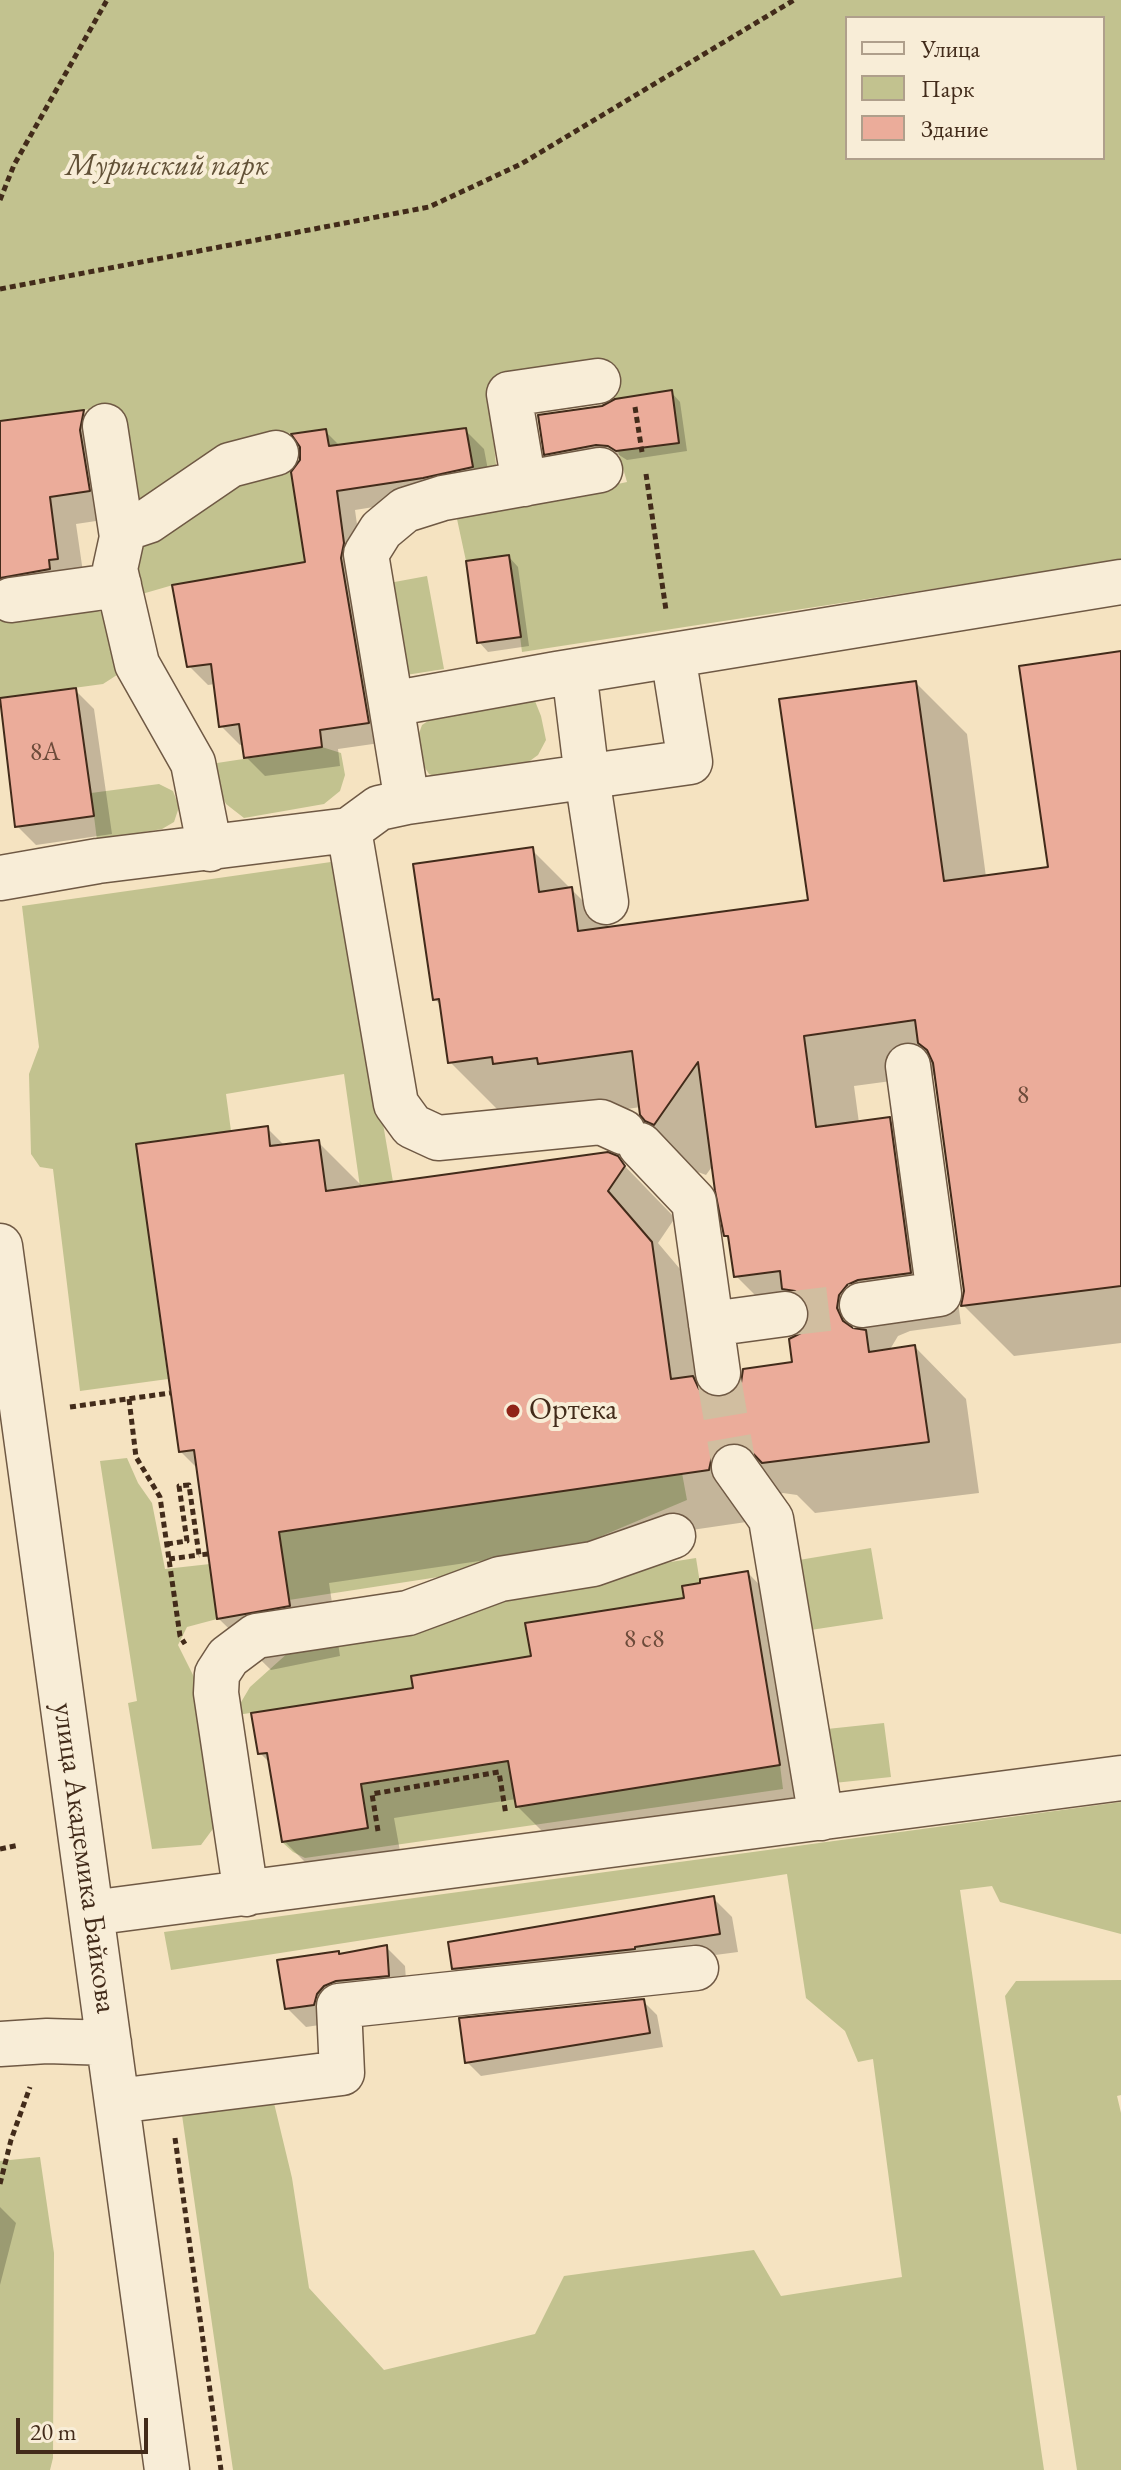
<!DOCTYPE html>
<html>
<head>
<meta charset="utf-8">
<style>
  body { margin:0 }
  #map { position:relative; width:1121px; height:2470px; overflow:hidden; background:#f5e3c1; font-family:"EB Garamond",serif }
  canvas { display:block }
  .legend { position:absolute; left:845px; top:16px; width:260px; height:144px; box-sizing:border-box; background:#f8edd7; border:2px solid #af9f8b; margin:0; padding:10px 14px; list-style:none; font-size:24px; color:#422b1a }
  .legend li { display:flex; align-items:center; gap:16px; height:40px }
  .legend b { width:40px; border:2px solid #af9f8b }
  .scale { position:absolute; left:16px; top:2418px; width:132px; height:36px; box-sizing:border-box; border:4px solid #422b1a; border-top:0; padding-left:10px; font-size:24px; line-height:28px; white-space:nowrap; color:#422b1a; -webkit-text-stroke:6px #f8edd7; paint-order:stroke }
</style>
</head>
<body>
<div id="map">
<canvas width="1121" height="2470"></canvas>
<ul class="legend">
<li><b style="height:10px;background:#f8edd7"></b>Улица</li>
<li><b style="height:22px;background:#c2c28f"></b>Парк</li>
<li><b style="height:22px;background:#ebac9a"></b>Здание</li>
</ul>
<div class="scale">20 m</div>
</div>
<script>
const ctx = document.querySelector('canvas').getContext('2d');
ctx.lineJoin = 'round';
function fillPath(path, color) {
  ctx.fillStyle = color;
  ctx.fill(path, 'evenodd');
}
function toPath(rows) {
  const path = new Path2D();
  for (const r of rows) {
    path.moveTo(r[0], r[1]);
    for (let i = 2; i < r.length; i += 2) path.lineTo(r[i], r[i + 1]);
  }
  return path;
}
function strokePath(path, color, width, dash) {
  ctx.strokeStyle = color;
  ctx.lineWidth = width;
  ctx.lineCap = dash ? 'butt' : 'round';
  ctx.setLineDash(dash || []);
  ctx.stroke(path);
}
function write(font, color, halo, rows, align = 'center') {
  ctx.font = font + ' "EB Garamond",serif';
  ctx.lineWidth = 8;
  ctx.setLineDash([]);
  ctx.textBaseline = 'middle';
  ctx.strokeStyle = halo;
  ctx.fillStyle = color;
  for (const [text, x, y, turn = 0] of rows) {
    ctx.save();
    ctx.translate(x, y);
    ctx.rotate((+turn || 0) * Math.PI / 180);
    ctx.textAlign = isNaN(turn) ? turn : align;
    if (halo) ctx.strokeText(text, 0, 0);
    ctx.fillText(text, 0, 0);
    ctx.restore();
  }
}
fillPath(toPath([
  [0,0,1121,0,1121,560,522,652,510,556,466,561,457,519,627,482,618,451,605,364,488,384,496,465,474,470,465,428,329,446,325,429,286,434,307,574,267,568,173,585,135,596,134,552,115,406,0,421],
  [847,18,1103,18,1103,158,847,158],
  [427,576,444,669,406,675,389,583],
  [84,608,101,612,111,623,120,673,103,684,0,698,0,619],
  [524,696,535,701,541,716,546,740,538,755,527,763,441,779,429,774,420,760,416,742,422,725,440,713],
  [322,747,341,753,345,775,340,791,324,804,244,818,226,804,216,784,217,763],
  [159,784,173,791,179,807,174,822,162,829,97,840,91,793],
  [338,861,393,1182,360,1187,344,1074,226,1094,231,1131,136,1144,168,1379,80,1391,53,1169,40,1167,31,1154,29,1074,39,1047,22,906],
  [127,1458,138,1483,152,1503,165,1569,210,1564,217,1619,187,1627,178,1645,194,1677,215,1826,201,1845,152,1849,128,1703,137,1701,100,1461],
  [682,1473,687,1500,585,1543,497,1568,289,1600,279,1532],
  [871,1548,883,1619,804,1631,793,1561],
  [696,1558,700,1583,682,1586,684,1598,526,1623,531,1656,411,1676,413,1688,237,1715,237,1709,250,1687,289,1652,502,1595,607,1572],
  [884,1723,891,1777,834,1783,827,1729],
  [508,1761,516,1807,780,1765,783,1789,305,1858,293,1852,282,1842,368,1828,361,1784],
  [1121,1802,1121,1934,1000,1902,992,1886,960,1890,1044,2470,233,2470,182,2115,274,2103,292,2178,309,2288,384,2370,535,2334,564,2276,754,2250,781,2296,902,2277,873,2059,858,2062,845,2031,806,1998,787,1874,171,1970,164,1932],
  [1121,1980,1121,2095,1117,2096,1121,2113,1121,2470,1077,2470,1005,1996,1016,1981],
  [40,2157,54,2253,53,2458,50,2470,0,2470,0,2161]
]), '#c2c28f');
fillPath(toPath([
  [671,392,680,402,687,451,627,460,619,455,606,454,556,463,546,454,602,408],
  [83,412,110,439,116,518,76,524,85,586,0,598,0,423],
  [465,430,484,449,491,486,443,496,355,510,387,742,338,749,340,766,265,776,246,757,244,744,240,745,221,726,215,684,208,685,189,666,308,563,325,431,341,447],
  [509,557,518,567,529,646,488,652,479,642],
  [1121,653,1121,1343,1014,1356,963,1305,966,1291,936,1075,854,1086,859,1123,889,1119,940,1170,961,1324,910,1331,898,1336,889,1351,915,1347,966,1399,979,1493,815,1513,797,1495,783,1493,772,1497,760,1520,329,1583,340,1656,271,1670,219,1619,199,1470,180,1451,267,1128,285,1146,318,1142,364,1188,617,1158,675,1218,658,1243,702,1295,716,1399,722,1400,795,1364,802,1335,810,1324,787,1327,736,1276,714,1164,706,1175,698,1172,646,1120,641,1107,591,1114,501,1113,450,1062,442,1007,435,999,532,850,611,929,810,902,916,683,967,734,986,877,1050,868],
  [75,690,94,709,112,834,36,845,17,826],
  [748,1573,782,1608,813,1799,552,1841,517,1806,516,1799,394,1818,402,1862,318,1875,284,1841,271,1764,260,1753,415,1689,533,1658,686,1600,703,1585],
  [713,1898,732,1917,738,1952,473,1987,453,1968],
  [386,1947,405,1966,407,1994,333,2023,306,2027,287,2008,338,1953,341,1956],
  [643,2001,657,2015,663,2047,481,2076,467,2062],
  [0,2207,16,2223,0,2285]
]), '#0003');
const building = toPath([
  [672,390,679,443,616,451,608,446,596,445,544,455,538,415,602,406,615,399,672,390],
  [84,410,80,430,90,491,50,497,58,559,49,560,50,569,0,578,0,421,84,410],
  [466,428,473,467,423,478,337,491,344,543,341,558,369,723,320,730,322,747,244,758,239,724,219,727,211,664,187,667,172,585,305,562,291,472,300,460,300,447,291,434,326,429,329,446,466,428],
  [509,555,521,637,477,643,466,561,509,555],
  [1121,651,1121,1286,961,1306,964,1291,933,1063,927,1050,918,1043,915,1020,804,1036,816,1127,890,1117,911,1273,858,1280,847,1285,839,1295,837,1308,843,1321,853,1328,866,1330,869,1352,915,1345,929,1442,762,1463,745,1445,731,1442,720,1446,712,1456,709,1470,279,1532,290,1606,217,1619,194,1450,179,1452,136,1144,268,1126,270,1146,319,1140,326,1191,608,1152,618,1156,625,1166,608,1191,652,1242,671,1379,693,1376,699,1389,709,1396,721,1398,733,1393,741,1383,743,1369,792,1362,789,1339,801,1333,808,1324,810,1311,804,1298,795,1291,782,1289,780,1271,734,1277,728,1236,724,1236,715,1191,698,1062,654,1125,645,1121,640,1115,632,1051,538,1064,537,1058,493,1064,492,1057,448,1063,439,999,433,1000,413,864,533,847,539,892,572,887,578,931,808,900,779,699,916,681,944,881,1048,867,1019,666,1121,651],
  [76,688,94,816,15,827,0,698,76,688],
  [748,1571,780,1765,516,1807,508,1761,361,1784,368,1828,282,1842,267,1753,258,1754,251,1713,413,1688,411,1676,531,1656,525,1623,684,1598,682,1586,700,1583,700,1579,748,1571],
  [714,1896,720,1934,635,1947,635,1949,452,1969,448,1942,714,1896],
  [387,1945,389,1976,336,1981,324,1986,317,1994,314,2005,285,2009,277,1960,339,1951,339,1954,387,1945],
  [644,1999,650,2033,465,2063,459,2018,644,1999]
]);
fillPath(building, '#ebac9a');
strokePath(building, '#422b1a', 2);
strokePath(toPath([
  [785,1314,862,1305],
  [718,1373,734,1467]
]), '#d1bea0', 44, [44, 22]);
const minor = toPath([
  [105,426,122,537,115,569,137,664,193,763,210,849],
  [524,484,509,394,598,381],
  [121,530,148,521,230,465,276,453],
  [11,600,119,585],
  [574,671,587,777,606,902],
  [391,704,366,554,381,530,405,510,443,498,600,470],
  [407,802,690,762,673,655],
  [349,830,396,1104,412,1126,438,1138,601,1122,623,1132],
  [0,878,98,861,349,830,379,808,407,802,391,704,557,674,1121,582],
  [640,1145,694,1202,718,1373],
  [0,1246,167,2470],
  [862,1305,939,1294,908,1066],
  [711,1324,785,1314],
  [734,1467,771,1519,821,1818],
  [246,1894,216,1693,217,1674,228,1657,256,1636,408,1613,500,1579,593,1564,673,1536],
  [91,1913,1121,1778],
  [0,2044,47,2041,109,2043],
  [117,2101,342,2073,339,2006,696,1968]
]);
strokePath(minor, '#6f5944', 47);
strokePath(toPath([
  [0,200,14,165,107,0],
  [0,289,429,207,521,164,794,0],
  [635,407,642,452],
  [646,474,666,610],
  [129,1399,136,1457,160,1497,180,1636,185,1644],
  [70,1407,170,1393],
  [167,1544,187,1541,179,1486,189,1485,199,1555,208,1554],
  [169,1559,199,1555],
  [378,1831,372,1794,499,1772,506,1815],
  [0,1849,19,1845],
  [175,2138,221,2470],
  [0,2184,11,2140,30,2087]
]), '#422b1a', 5, [6, 4]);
strokePath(minor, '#f8edd7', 44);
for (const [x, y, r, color] of [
  [513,1411,8,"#8f2418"]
]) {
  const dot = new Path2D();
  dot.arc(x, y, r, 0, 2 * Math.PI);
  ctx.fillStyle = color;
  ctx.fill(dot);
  strokePath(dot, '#f8edd7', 3);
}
write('26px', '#6c4b3a', null, [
  ["8А",45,753],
  ["8",1023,1096],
  ["8 с8",644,1640]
]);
write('italic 30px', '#625137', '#f8edd7', [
  ["Муринский парк",167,167]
]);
write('30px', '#422b1a', '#f8edd7', [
  ["Ортека",529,1411]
], 'left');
write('30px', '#422b1a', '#f8edd7', [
  ["улица Академика Байкова",84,1858,82]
]);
</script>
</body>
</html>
